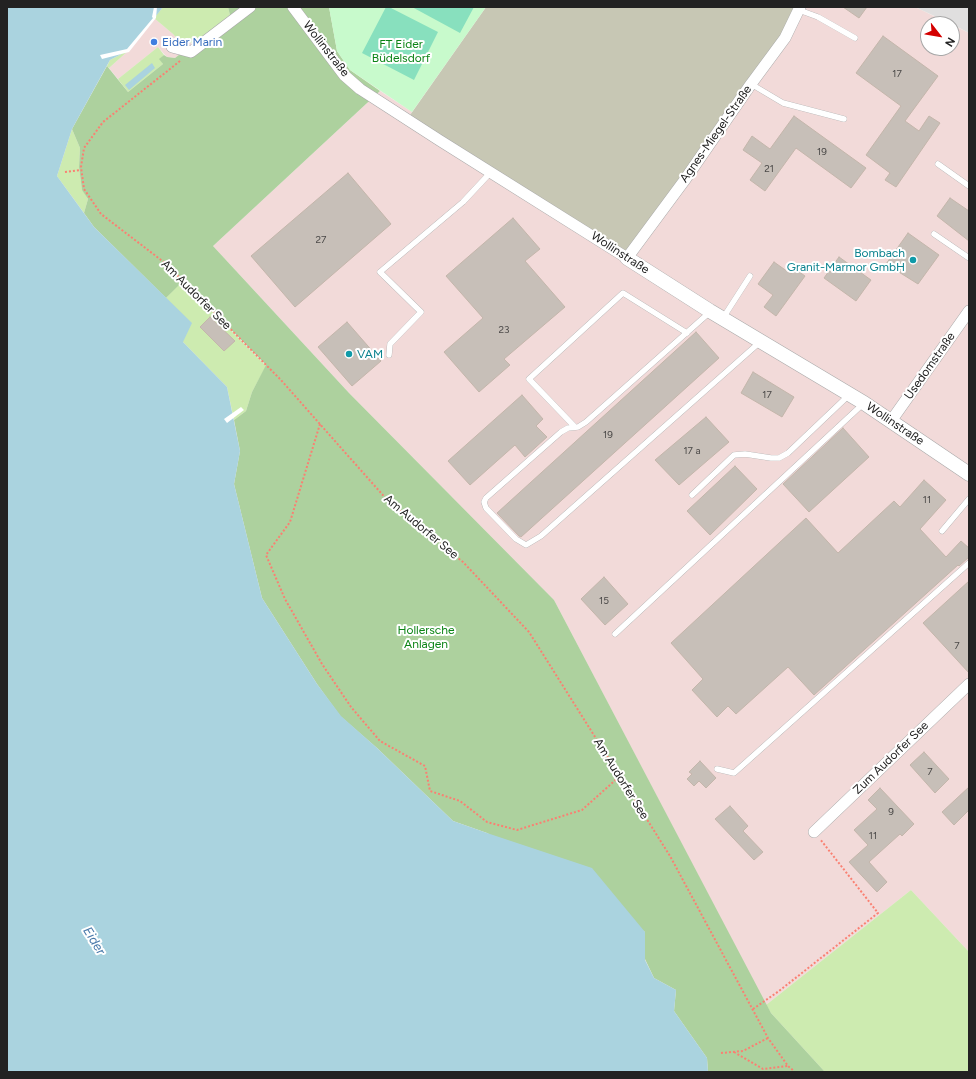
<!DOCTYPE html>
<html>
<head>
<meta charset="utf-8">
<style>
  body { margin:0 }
  #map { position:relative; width:976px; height:1079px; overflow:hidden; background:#f2efe9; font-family:Figtree,sans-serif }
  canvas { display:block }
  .frame { position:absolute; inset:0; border:8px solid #222; pointer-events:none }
  .north { position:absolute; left:920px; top:16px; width:40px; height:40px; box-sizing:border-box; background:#fff; border:1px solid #a7a7a7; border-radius:50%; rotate:121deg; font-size:11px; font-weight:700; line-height:16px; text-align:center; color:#222 }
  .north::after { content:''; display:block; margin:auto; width:14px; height:18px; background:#d40000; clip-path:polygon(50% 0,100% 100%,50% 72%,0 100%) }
</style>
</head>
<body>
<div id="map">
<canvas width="976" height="1079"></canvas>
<div class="frame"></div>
<div class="north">N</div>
</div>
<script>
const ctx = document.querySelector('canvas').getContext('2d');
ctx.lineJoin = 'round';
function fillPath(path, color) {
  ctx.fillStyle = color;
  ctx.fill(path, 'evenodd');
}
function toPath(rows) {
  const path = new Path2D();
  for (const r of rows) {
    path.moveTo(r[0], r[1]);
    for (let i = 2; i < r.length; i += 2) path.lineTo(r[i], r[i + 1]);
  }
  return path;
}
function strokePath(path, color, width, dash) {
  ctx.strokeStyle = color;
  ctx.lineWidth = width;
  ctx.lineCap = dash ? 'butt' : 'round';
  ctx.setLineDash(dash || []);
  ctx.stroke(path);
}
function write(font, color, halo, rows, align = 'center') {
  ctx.font = font + ' Figtree,sans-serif';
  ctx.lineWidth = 4;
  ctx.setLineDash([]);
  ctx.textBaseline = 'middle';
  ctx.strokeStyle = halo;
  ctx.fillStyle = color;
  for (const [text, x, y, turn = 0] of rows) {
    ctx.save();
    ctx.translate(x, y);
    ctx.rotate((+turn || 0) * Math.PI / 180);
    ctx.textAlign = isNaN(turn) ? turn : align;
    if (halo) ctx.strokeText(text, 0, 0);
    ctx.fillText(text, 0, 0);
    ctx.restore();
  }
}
fillPath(toPath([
  [915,7,969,7,969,33,952,24]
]), '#e0dfdf');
fillPath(toPath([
  [799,7,915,7,950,24,928,24,928,48,952,48,952,25,969,33,969,952,911,890,766,1005,554,600,349,393,213,246,380,91,412,112,408,118],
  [154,18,173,34,180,42,195,43,175,58,167,57,158,47,118,79,109,68,129,50]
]), '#f2dad9');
fillPath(toPath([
  [486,7,799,7,796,14,626,256,408,118]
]), '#c7c7b4');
fillPath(toPath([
  [163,7,228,7,230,15,195,43,180,42,173,34,154,18],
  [158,47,164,55,160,59,163,64,128,92,118,79],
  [129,50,109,68,107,66,110,60],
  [72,129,80,148,79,167,82,189,88,199,84,213,57,176],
  [182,281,266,366,252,392,246,411,234,420,227,387,183,342,166,298],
  [911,890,969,952,969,1072,825,1072,771,1013,766,1005]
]), '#cdebb0');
fillPath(toPath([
  [228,7,329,7,337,51,350,70,380,91,213,246,349,393,554,600,771,1013,825,1072,708,1072,707,1058,674,1011,676,990,654,978,645,959,645,932,487,833,453,821,377,748,340,716,317,684,262,598,234,484,240,451,234,420,246,411,252,392,266,365,183,281,166,298,94,227,84,213,88,199,82,190,79,167,80,148,72,129,107,66,128,92,163,64,159,59,164,55,167,57,175,58,230,15]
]), '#add19e');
fillPath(toPath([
  [329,7,486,7,412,112,350,70,337,51]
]), '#c8facc');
fillPath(toPath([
  [386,7,389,7,438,32,414,80,362,53],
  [412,7,474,7,460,33]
]), '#88e0be');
fillPath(toPath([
  [7,7,163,7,129,50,110,60,72,129,57,176,94,227,192,323,183,342,227,387,240,451,234,484,262,598,317,684,341,716,377,748,453,821,487,833,592,868,645,932,645,960,654,978,676,990,674,1011,707,1058,708,1072,7,1072],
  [152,63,155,68,129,90,125,85]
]), '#aad3df');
fillPath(toPath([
  [154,7,157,7,156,18,129,52,102,59,100,55,127,49,153,18,152,17],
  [241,407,244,410,227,423,224,419]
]), '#fff');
const building = toPath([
  [843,7,867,7,859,18,843,7],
  [883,36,938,76,905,121,919,131,929,116,940,123,896,187,885,180,890,173,866,155,901,106,856,73,883,36],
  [794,116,866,168,851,188,796,148,765,191,750,180,762,163,743,150,752,136,770,149,794,116],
  [348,173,391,224,295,307,251,256,348,173],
  [950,198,969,211,969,241,937,216,950,198],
  [513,218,540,249,525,261,565,307,504,359,510,365,479,392,444,352,483,318,446,276,513,218],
  [908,233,939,255,918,284,886,264,908,233],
  [839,257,871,280,856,301,824,278,839,257],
  [774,262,791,274,795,269,805,276,776,316,764,307,773,295,758,284,774,262],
  [210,317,235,341,224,351,200,327,210,317],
  [347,322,381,361,352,386,318,347,347,322],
  [696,332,719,358,521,537,519,536,497,513,696,332],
  [753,372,794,397,782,417,741,393,753,372],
  [522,395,543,419,536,426,547,437,525,457,515,445,470,485,448,461,522,395],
  [706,417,729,442,679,485,655,460,706,417],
  [843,428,869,457,809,512,783,484,843,428],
  [735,466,757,489,710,535,687,511,735,466],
  [924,480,946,500,920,529,946,557,961,541,969,548,969,557,959,566,958,565,814,695,788,667,736,714,728,706,717,717,692,690,703,679,671,643,806,518,838,553,894,501,900,507,924,480],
  [604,577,628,604,605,625,581,599,604,577],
  [969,581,969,673,923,623,969,581],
  [924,752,949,779,935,793,910,765,924,752],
  [700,761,716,778,706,788,699,781,694,786,687,779,692,774,689,772,700,761],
  [969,787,969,810,954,825,942,812,969,787],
  [880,788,914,824,902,836,900,834,869,862,887,882,877,892,849,862,868,845,854,830,877,809,868,800,880,788],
  [730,806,748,826,743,831,763,852,754,860,715,819,730,806]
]);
fillPath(building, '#c7bfb8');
strokePath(building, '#c4b6ab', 1);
const service = toPath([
  [799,10,818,17,855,38],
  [751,84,783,103,844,119],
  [938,164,969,186],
  [934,234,969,258],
  [710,312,586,422,578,427,568,428,561,432,486,498,484,502,486,508,516,539,526,545,541,536,760,342],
  [723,318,750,276],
  [389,355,390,344,421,312,380,272,463,202,491,172],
  [575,427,529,379,623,293,687,333],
  [692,495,734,455,745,454,771,458,779,458,788,453,849,395],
  [942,531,969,499],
  [615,634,864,403],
  [717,769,734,773,969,563]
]);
const minor = toPath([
  [293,7,344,75,360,89,439,140,627,258,684,181,751,84,785,38,800,7],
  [172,47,191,52,250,7],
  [891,421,969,311],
  [814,832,969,684]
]);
const tertiary = toPath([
  [627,258,710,311,864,403,969,474]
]);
strokePath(service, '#a9a9a9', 6);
strokePath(minor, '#a9a9a9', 12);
strokePath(tertiary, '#a9a9a9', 15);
strokePath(toPath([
  [180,61,103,122,84,148,81,167,84,189,101,214,165,263,280,379,389,502,463,562,529,632,670,856,768,1038,788,1066,795,1072],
  [65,172,81,170],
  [320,424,290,522,266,555,285,599,322,664,351,707,380,741,425,766,430,791,460,801,487,822,517,830,582,810,620,776],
  [753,1009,779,991,878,913,820,839],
  [734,1052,763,1069,788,1066],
  [721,1053,743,1051,768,1038]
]), '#fa8072', 2, [2, 2]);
strokePath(service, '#fff', 5.5);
strokePath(minor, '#fff', 11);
strokePath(tertiary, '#fff', 14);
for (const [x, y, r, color] of [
  [154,42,4,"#3f7fe0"],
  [913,260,4,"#0f9aa8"],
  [349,354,4,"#0f9aa8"]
]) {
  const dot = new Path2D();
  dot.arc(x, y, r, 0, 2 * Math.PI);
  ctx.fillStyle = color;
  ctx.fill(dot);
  strokePath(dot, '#fff', 1.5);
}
write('10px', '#4b4948', null, [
  ["17",897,74],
  ["19",822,152],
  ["21",769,169],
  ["27",321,240],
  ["23",504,330],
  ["17",767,395],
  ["19",608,435],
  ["17 a",692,451],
  ["11",927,500],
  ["15",604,601],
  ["7",957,646],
  ["7",930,772],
  ["9",891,812],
  ["11",873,836]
]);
write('12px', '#366cbe', '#fff', [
  ["Eider Marin",162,42]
], 'left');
write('12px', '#0c8416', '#fff', [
  ["FT Eider",401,44],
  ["Büdelsdorf",401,58],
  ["Hollersche",426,630],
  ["Anlagen",426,644]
]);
write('12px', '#222', '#fff', [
  ["Wollinstraße",326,49,52],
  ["Agnes-Miegel-Straße",716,134,-55],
  ["Wollinstraße",620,253,33],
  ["Am Audorfer See",196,295,45],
  ["Usedomstraße",930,366,-55],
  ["Wollinstraße",895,424,34],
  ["Am Audorfer See",421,527,40],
  ["Zum Audorfer See",891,758,-44],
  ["Am Audorfer See",621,779,58]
]);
write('12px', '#0d838f', '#fff', [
  ["Bombach",905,253],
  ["Granit-Marmor GmbH",905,267],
  ["VAM",357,354,"left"]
], 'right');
write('italic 13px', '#4a7aab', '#fff', [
  ["Eider",94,941,58]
]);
</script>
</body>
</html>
